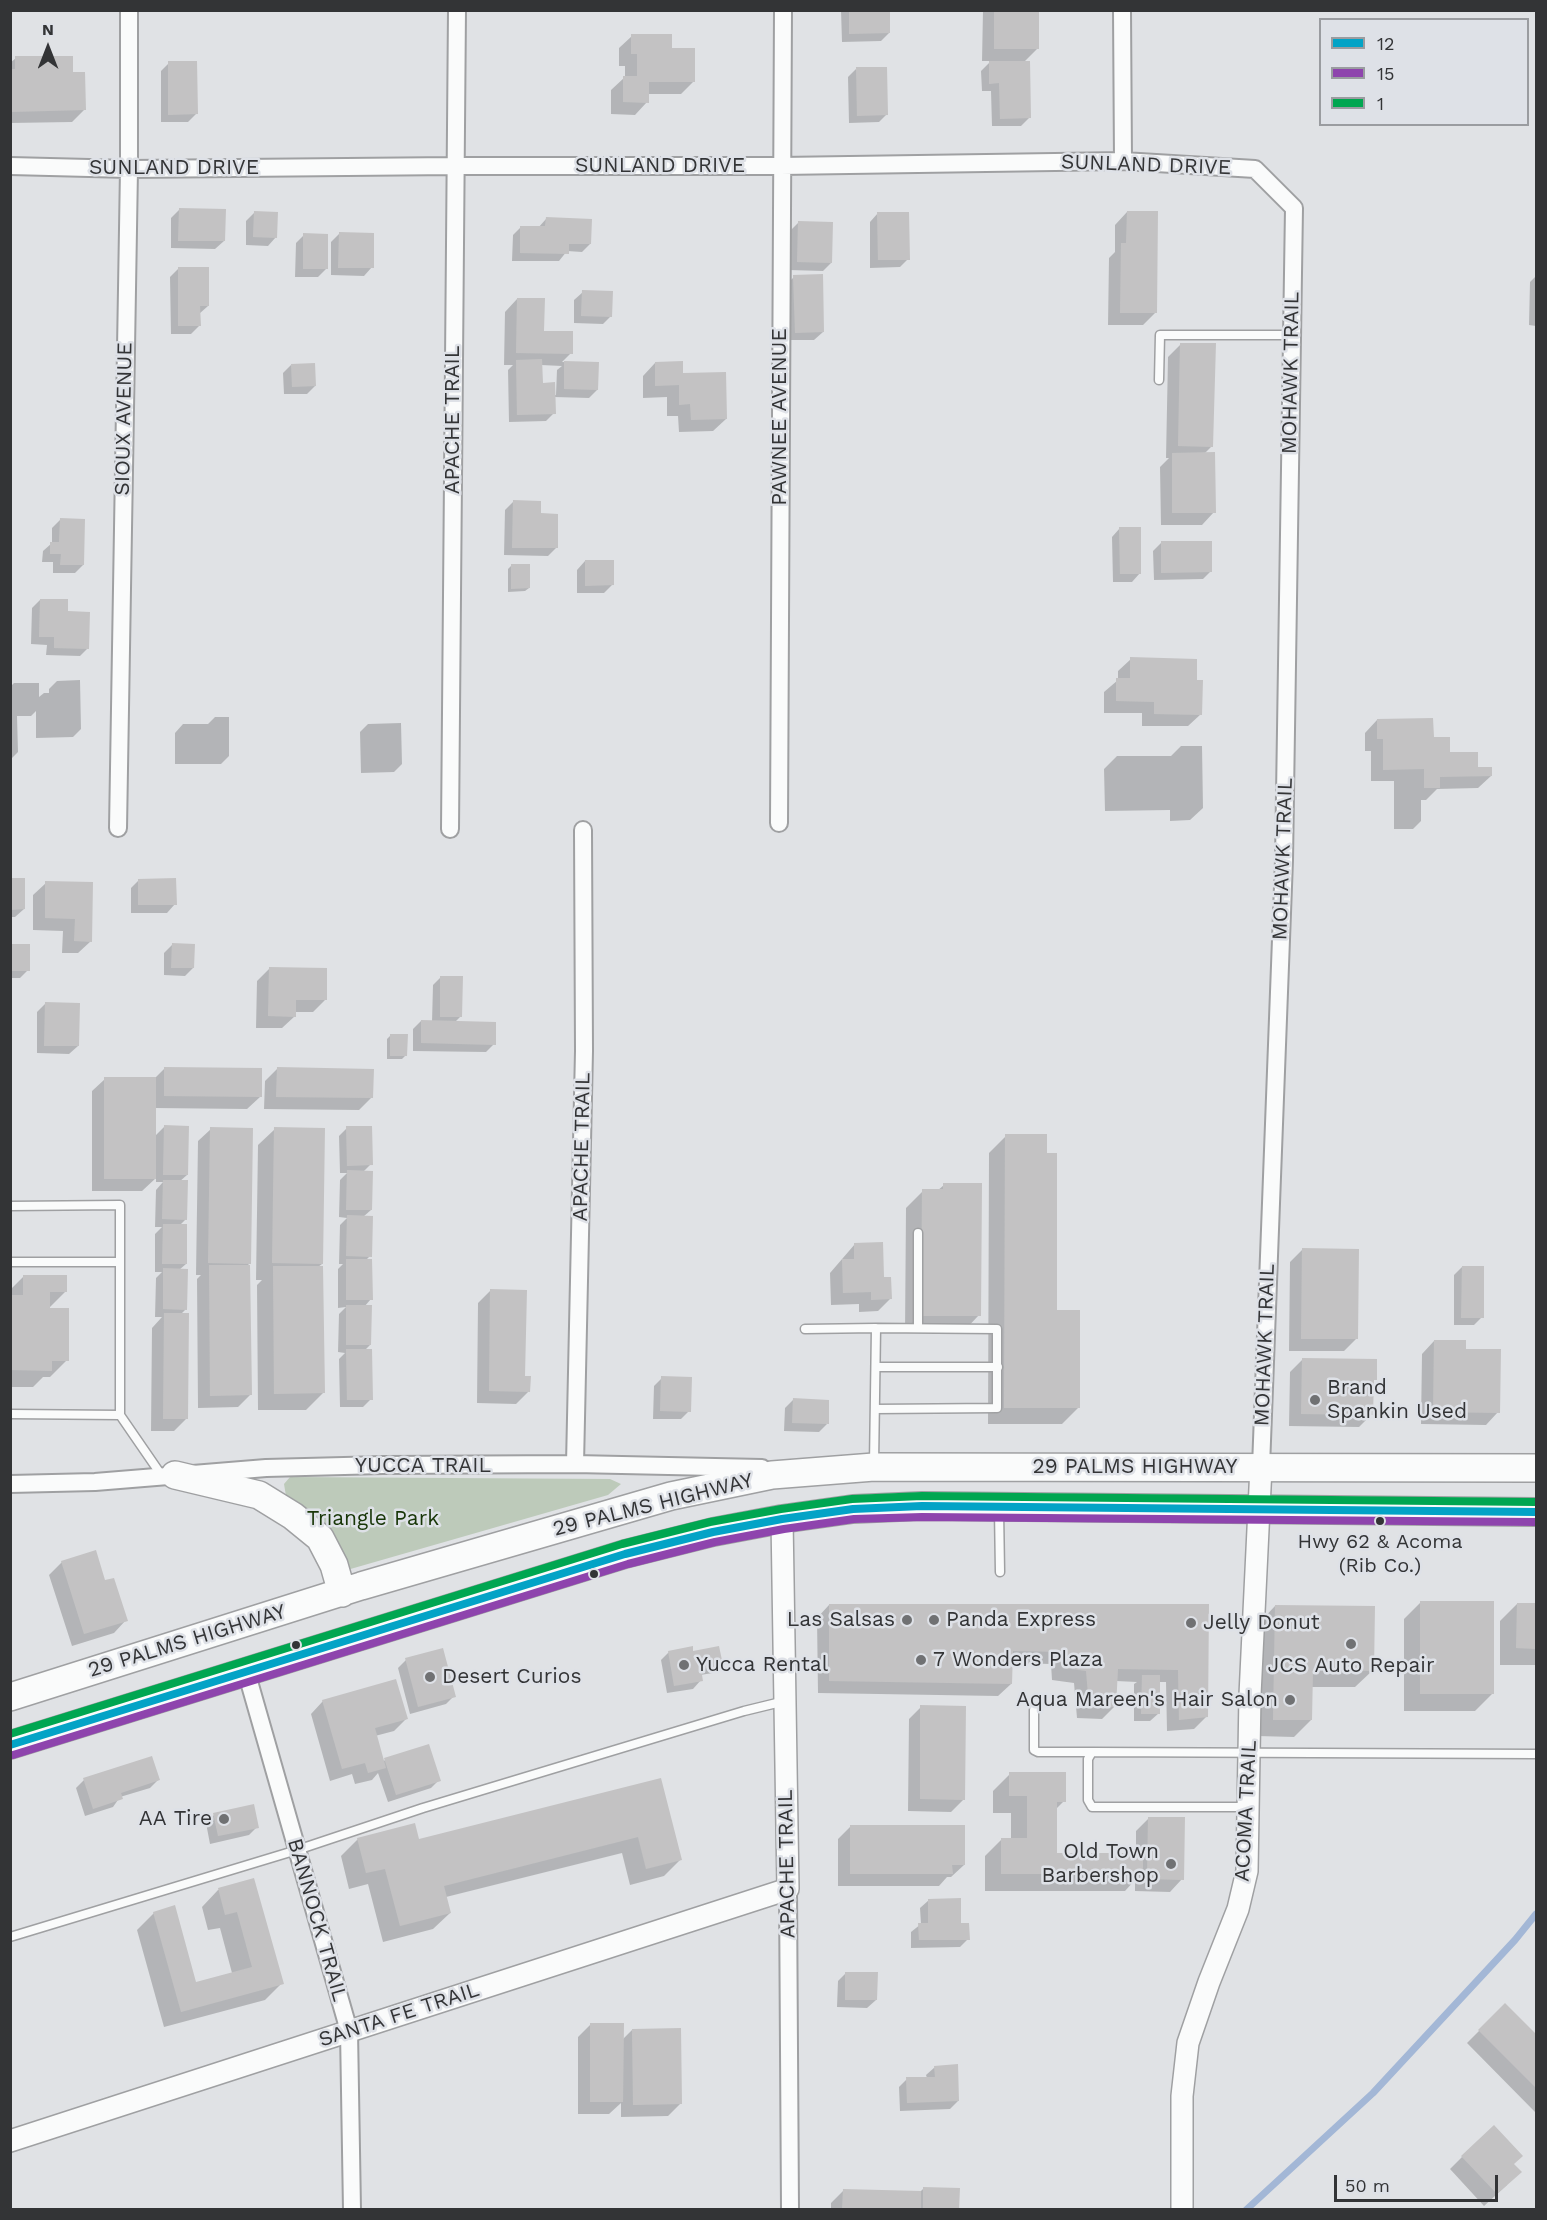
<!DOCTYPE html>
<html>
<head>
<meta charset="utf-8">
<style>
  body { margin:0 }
  #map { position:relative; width:1547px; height:2220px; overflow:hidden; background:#e0e2e5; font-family:"Work Sans",sans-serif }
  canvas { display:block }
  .frame { position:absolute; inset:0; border:12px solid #333436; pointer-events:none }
  .legend { position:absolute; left:1319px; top:18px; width:210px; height:108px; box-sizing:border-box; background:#dee1e7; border:2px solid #9a9ca0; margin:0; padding:8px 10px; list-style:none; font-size:18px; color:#333436 }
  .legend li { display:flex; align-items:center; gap:12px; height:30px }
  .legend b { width:30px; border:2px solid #9a9ca0 }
  .north { position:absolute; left:18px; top:18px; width:60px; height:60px; -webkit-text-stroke:4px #dee1e7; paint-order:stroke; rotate:0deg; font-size:16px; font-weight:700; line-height:24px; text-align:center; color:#333436 }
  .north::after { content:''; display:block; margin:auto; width:21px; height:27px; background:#333436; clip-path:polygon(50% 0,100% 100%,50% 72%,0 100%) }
  .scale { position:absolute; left:1334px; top:2175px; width:164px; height:27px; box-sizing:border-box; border:3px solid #333436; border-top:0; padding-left:8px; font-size:18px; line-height:21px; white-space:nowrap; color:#333436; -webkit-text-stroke:4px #dee1e7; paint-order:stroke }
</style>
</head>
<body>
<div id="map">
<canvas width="1547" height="2220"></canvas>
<div class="frame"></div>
<ul class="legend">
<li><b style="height:8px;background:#03a3c6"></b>12</li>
<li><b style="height:8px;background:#8e44ad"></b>15</li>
<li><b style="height:8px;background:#00a651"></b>1</li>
</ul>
<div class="north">N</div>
<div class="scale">50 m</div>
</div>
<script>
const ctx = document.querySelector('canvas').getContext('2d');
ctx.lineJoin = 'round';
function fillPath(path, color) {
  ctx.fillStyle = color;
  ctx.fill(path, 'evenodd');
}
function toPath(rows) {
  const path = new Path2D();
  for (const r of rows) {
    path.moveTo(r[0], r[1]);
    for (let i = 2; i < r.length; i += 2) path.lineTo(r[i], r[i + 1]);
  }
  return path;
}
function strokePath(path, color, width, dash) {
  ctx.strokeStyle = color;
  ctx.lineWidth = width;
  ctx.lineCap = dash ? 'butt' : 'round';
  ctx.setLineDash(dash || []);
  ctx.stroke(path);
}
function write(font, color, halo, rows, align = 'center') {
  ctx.font = font + ' "Work Sans",sans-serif';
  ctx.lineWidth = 5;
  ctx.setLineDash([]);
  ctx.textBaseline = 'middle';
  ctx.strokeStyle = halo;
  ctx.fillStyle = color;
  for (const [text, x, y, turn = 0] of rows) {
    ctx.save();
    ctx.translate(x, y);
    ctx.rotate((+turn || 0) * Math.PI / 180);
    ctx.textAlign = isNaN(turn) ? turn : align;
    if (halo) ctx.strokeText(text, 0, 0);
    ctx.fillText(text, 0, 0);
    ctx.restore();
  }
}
fillPath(toPath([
  [290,1477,610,1479,621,1484,608,1495,347,1570,315,1518,286,1496,284,1484]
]), '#bdcaba');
fillPath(toPath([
  [841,10,889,10,889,33,881,41,842,42],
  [983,10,1038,10,1037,49,1024,62,1029,118,1021,126,992,126,991,91,982,91,981,71,991,61,982,61],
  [632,36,671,49,693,82,681,94,647,94,647,102,635,115,611,114,611,90,625,77,625,66,619,66,619,48],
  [16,58,72,74,84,110,72,122,10,123,10,63],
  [169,63,196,114,188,122,161,122,161,71],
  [856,69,887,114,879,122,849,123,848,77],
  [179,210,224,241,215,249,171,248,171,218],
  [1127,212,1156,312,1143,325,1108,325,1109,258,1115,252,1115,225],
  [254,213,276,237,268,246,246,245,246,221],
  [878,213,908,259,900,267,870,268,870,222],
  [546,219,590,244,582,252,567,251,559,261,512,261,513,235,521,227,538,228],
  [798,223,831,263,823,271,789,270,790,231],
  [339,234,372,267,364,276,331,275,331,242],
  [304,235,326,269,318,277,295,277,296,243],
  [178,269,208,306,199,314,199,326,191,334,171,334,170,277],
  [1536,276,1536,326,1529,325,1530,282],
  [794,277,823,332,814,340,788,340,786,285],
  [583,292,611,316,603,324,574,323,574,300],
  [517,299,543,332,571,353,562,362,598,363,597,390,589,398,554,397,554,413,546,421,509,422,508,370,513,365,504,365,505,312],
  [541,365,562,366,557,370,556,395,554,395,541,384],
  [1181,344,1212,446,1204,454,1214,512,1202,525,1161,525,1160,467,1169,458,1166,458,1168,357],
  [655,363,682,375,726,419,713,431,679,432,678,416,667,416,667,397,643,398,643,376],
  [291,365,315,386,307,394,284,394,283,373],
  [513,502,556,548,548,556,504,555,505,510],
  [60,520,83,565,75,573,53,573,53,562,42,562,43,551,52,543,52,528],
  [1120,528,1140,573,1132,582,1113,582,1112,537],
  [1161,543,1211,571,1203,579,1154,580,1153,551],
  [585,561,612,585,604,593,577,593,577,570],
  [512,565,529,588,525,591,508,592,508,569],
  [40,600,66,612,88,648,80,656,46,655,47,645,31,644,32,608],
  [1131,659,1195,681,1201,714,1188,726,1142,726,1142,713,1104,713,1104,692,1118,680,1118,671],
  [80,680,81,729,73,737,36,738,36,711,31,716,17,716,18,752,11,759,10,771,10,687,14,683,39,683,39,697,44,693,49,693,49,689,57,681],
  [215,717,229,717,229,756,221,764,175,764,175,733,183,724,208,724],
  [1377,720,1432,739,1449,753,1491,776,1478,788,1437,789,1426,800,1421,800,1421,821,1413,829,1394,829,1394,781,1371,781,1371,751,1365,751,1365,733],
  [401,723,402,764,394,772,361,773,360,732,368,724],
  [1181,746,1202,746,1203,808,1190,820,1170,821,1170,810,1105,811,1104,769,1117,756,1171,756],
  [10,880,24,909,15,917,10,917],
  [139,880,175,904,167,913,131,913,131,888],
  [46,883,92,883,91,941,78,953,62,953,63,931,33,930,33,895],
  [10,945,28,970,20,978,10,978],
  [172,945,193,968,185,976,164,975,164,953],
  [270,968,325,1000,313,1012,295,1012,295,1016,282,1028,256,1028,257,981],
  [441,977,461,1016,455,1022,494,1044,486,1052,413,1051,413,1029,421,1021,432,1022,433,985],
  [45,1004,78,1046,69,1054,37,1053,37,1012],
  [391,1035,406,1055,402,1059,387,1059,387,1039],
  [165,1068,260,1097,247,1109,154,1108,154,1137,165,1126,187,1175,179,1182,186,1219,179,1226,186,1264,179,1270,186,1309,180,1315,186,1419,174,1431,151,1431,152,1328,162,1317,155,1317,156,1278,162,1272,155,1272,155,1234,162,1227,155,1227,156,1190,163,1182,156,1182,156,1178,142,1191,92,1191,92,1091,105,1079,154,1079],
  [277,1069,372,1097,359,1110,264,1109,265,1081],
  [347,1128,371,1164,363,1172,371,1210,363,1217,370,1256,366,1260,371,1299,364,1307,370,1345,364,1351,371,1399,363,1407,340,1407,339,1359,345,1353,338,1352,339,1314,346,1307,338,1308,338,1269,343,1264,339,1264,340,1225,347,1218,339,1217,340,1180,347,1173,340,1173,339,1136],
  [211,1129,250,1263,247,1266,251,1394,238,1407,198,1408,197,1279,201,1275,196,1275,198,1141],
  [275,1129,322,1264,318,1267,323,1393,306,1410,258,1410,257,1285,262,1280,256,1280,258,1145],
  [1006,1136,1055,1311,1079,1407,1062,1424,988,1424,989,1153],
  [944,1185,979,1315,963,1332,905,1332,906,1208,923,1191,937,1191],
  [855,1244,883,1278,890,1299,878,1311,859,1312,859,1304,831,1305,830,1273],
  [1302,1250,1356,1339,1344,1351,1289,1351,1290,1262],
  [1462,1267,1482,1317,1474,1325,1454,1325,1454,1275],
  [24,1276,65,1292,48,1309,67,1360,50,1377,43,1377,33,1387,10,1387,10,1290],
  [491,1290,529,1391,516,1404,477,1403,478,1303],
  [1434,1341,1465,1350,1498,1412,1486,1425,1421,1424,1422,1354],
  [1303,1359,1375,1379,1372,1382,1372,1414,1359,1427,1289,1426,1290,1372],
  [662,1378,689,1411,681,1419,653,1419,654,1386],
  [793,1400,827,1424,819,1432,784,1431,785,1408],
  [62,1562,104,1582,126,1620,114,1633,72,1646,49,1575],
  [1421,1602,1492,1694,1475,1711,1404,1711,1404,1619],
  [1517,1604,1536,1605,1536,1665,1500,1665,1500,1621],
  [829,1605,1208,1605,1206,1717,1194,1729,1167,1731,1166,1682,1159,1682,1159,1713,1150,1721,1134,1721,1134,1684,1137,1682,1116,1681,1115,1706,1102,1719,1077,1718,1074,1683,1052,1680,1051,1664,1011,1663,1011,1684,998,1696,818,1693,817,1618],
  [1275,1606,1372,1671,1355,1687,1311,1687,1311,1720,1294,1737,1257,1736,1259,1623],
  [669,1652,692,1652,721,1665,713,1673,700,1675,701,1680,693,1689,667,1693,661,1660],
  [406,1660,454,1696,446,1704,410,1714,398,1668],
  [323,1701,406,1719,394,1731,375,1736,383,1762,385,1760,439,1780,431,1788,388,1802,378,1773,372,1780,355,1784,352,1774,330,1781,311,1714],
  [921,1707,964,1799,951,1812,908,1811,909,1719],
  [1010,1774,1064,1801,1056,1809,1056,1855,1136,1855,1136,1831,1149,1818,1182,1879,1170,1892,1135,1891,1135,1880,1125,1891,985,1891,985,1856,1001,1840,1011,1840,1011,1813,993,1813,993,1791],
  [84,1780,158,1780,150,1788,120,1797,113,1807,85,1816,76,1788],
  [660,1780,681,1859,664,1876,630,1885,622,1853,446,1897,450,1913,433,1929,383,1942,368,1884,349,1889,341,1856,358,1839,418,1841],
  [214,1815,257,1827,249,1835,210,1844,206,1823],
  [850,1827,964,1865,951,1877,947,1877,939,1886,838,1886,838,1839],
  [253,1880,282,1983,265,2000,164,2027,137,1930,154,1913,195,1983,232,1973,220,1928,208,1930,202,1907,218,1890],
  [929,1900,960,1925,968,1939,960,1947,911,1948,911,1932,921,1924,920,1908],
  [846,1973,876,2000,867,2008,837,2007,838,1981],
  [1505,2005,1536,2036,1536,2113,1467,2043],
  [591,2024,622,2040,632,2030,681,2103,668,2116,621,2117,621,2103,609,2114,578,2114,578,2037],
  [935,2067,958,2101,950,2109,900,2111,899,2087,907,2079,927,2078,926,2075],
  [1462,2157,1512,2164,1507,2185,1484,2206,1450,2169],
  [924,2188,957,2210,831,2210,831,2203,844,2190,920,2192]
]), '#0003');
strokePath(toPath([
  [1246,2210,1373,2093,1515,1940,1536,1914]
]), '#a3b7d6', 7);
fillPath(toPath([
  [849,10,890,10,890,33,849,34],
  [994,10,1039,10,1039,49,994,49],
  [631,34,672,34,672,48,695,48,695,82,649,82,649,103,623,102,623,76,637,76,637,54,631,54],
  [15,56,73,56,73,72,85,72,86,110,10,112,10,69,15,69],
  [168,61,197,61,198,114,168,115],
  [989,61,1030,61,1031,118,1000,119,999,83,989,84],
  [856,67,887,67,888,115,857,116],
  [179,208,226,209,225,241,178,241],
  [254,211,278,212,277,238,253,237],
  [1127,211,1158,211,1157,313,1120,313,1121,243,1126,243],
  [877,212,909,212,910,260,878,260],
  [546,217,592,219,591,244,569,244,569,254,520,253,520,226,545,226],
  [798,221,833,222,832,263,797,262],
  [339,232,374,233,374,268,338,268],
  [303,233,328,234,328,269,303,269],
  [178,267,209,267,209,306,200,306,201,326,178,326],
  [823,274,824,332,795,333,793,275],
  [582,290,613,291,612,317,581,316],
  [517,298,545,298,544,331,573,331,573,354,516,353],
  [1180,343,1216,343,1213,447,1178,446],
  [542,359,543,383,555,382,556,414,517,415,516,360],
  [564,361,599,362,598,390,564,389],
  [683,361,683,373,726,372,727,419,691,420,690,404,679,405,679,385,655,386,655,362],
  [315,363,316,386,292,387,291,364],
  [1215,452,1216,513,1172,513,1172,453],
  [513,500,541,501,541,513,558,514,558,548,512,548],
  [60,518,85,519,84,565,60,565,61,554,50,554,50,542,59,542],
  [1119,527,1141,527,1141,574,1120,574],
  [1161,541,1212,541,1212,572,1161,573],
  [585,560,614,560,614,585,585,586],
  [511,564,530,564,530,588,511,589],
  [40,599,68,599,68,611,90,612,89,649,54,648,54,637,39,637],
  [1130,657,1197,659,1197,680,1203,680,1202,715,1154,714,1154,702,1116,701,1116,678,1130,678],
  [1433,718,1434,737,1450,737,1450,752,1478,752,1478,767,1492,767,1492,776,1440,777,1440,788,1424,788,1424,769,1383,770,1383,739,1377,739,1377,719],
  [10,878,25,878,25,909,10,910],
  [176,878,177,905,138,905,138,879],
  [45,881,93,882,92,942,74,941,75,919,45,918],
  [172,943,195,944,194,968,171,968],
  [10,944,30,944,30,971,10,971],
  [269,967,327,968,327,1000,296,1000,296,1017,268,1016],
  [440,976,463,976,462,1017,440,1017],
  [45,1002,80,1003,79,1046,44,1046],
  [421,1020,496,1022,496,1045,421,1043],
  [390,1034,408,1034,407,1056,390,1056],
  [164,1067,262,1068,262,1097,164,1096],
  [277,1067,374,1069,373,1098,276,1097],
  [104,1077,156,1077,156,1179,104,1179],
  [164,1125,189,1126,188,1175,163,1175],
  [346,1126,372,1126,373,1165,347,1166],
  [210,1127,253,1128,251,1264,208,1263],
  [274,1127,325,1128,323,1264,272,1263],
  [1005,1134,1047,1134,1047,1153,1057,1153,1057,1310,1080,1310,1080,1408,1004,1408],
  [347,1170,373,1171,372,1210,346,1210],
  [163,1180,188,1180,187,1220,162,1219],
  [943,1183,982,1183,981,1316,921,1316,922,1189,943,1189],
  [347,1215,373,1216,372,1257,346,1256],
  [163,1224,187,1224,187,1264,162,1264],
  [883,1242,884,1277,891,1277,892,1299,871,1300,871,1292,843,1293,842,1259,854,1259,854,1243],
  [1302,1248,1359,1249,1358,1339,1301,1339],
  [346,1259,372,1259,373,1300,346,1300],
  [209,1265,250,1265,252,1395,210,1396],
  [273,1266,323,1266,325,1393,274,1394],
  [1462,1266,1484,1266,1484,1318,1461,1318],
  [163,1268,188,1269,187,1310,163,1309],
  [23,1275,67,1275,67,1292,50,1292,50,1308,69,1308,69,1361,52,1361,52,1371,10,1370,10,1295,23,1295],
  [490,1289,527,1290,525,1376,531,1376,530,1392,489,1391],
  [346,1305,372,1305,371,1345,346,1345],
  [164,1313,189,1313,188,1419,163,1419],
  [1434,1340,1466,1340,1466,1349,1501,1349,1500,1413,1433,1412],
  [346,1349,372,1349,373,1400,347,1400],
  [1302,1358,1377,1359,1377,1380,1374,1380,1373,1415,1301,1414],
  [661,1376,692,1377,691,1412,660,1411],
  [793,1398,829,1400,829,1424,792,1423],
  [96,1550,105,1580,114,1578,128,1621,84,1634,61,1561],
  [1420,1601,1494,1601,1494,1694,1420,1694],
  [1517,1603,1536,1603,1536,1649,1516,1648],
  [829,1604,1209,1604,1208,1717,1179,1720,1178,1670,1118,1669,1116,1707,1089,1706,1086,1671,1064,1668,1063,1652,1013,1651,1012,1684,829,1681],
  [1275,1605,1375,1606,1374,1671,1313,1670,1312,1720,1273,1720],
  [693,1646,693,1651,719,1646,723,1665,701,1669,703,1681,674,1686,668,1651],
  [443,1648,456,1697,418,1707,405,1658],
  [1142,1675,1160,1675,1160,1714,1141,1714],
  [396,1679,408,1719,375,1728,386,1768,368,1773,365,1763,342,1769,322,1700],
  [920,1705,966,1706,965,1800,920,1799],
  [429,1744,441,1781,396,1795,384,1758],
  [152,1756,160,1780,121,1793,123,1799,93,1809,83,1778],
  [1009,1772,1066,1772,1066,1802,1057,1802,1057,1853,1143,1853,1143,1874,1001,1874,1001,1838,1027,1838,1027,1796,1009,1796],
  [661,1778,682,1860,646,1869,638,1837,444,1886,451,1913,400,1926,385,1869,366,1873,357,1838,415,1823,419,1839],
  [254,1804,259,1828,218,1836,213,1813],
  [1148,1817,1185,1817,1184,1880,1147,1879],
  [850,1825,965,1825,965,1865,952,1865,953,1874,850,1874],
  [254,1878,284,1984,181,2012,153,1912,175,1905,196,1982,252,1967,237,1912,225,1915,218,1888],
  [961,1898,961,1923,969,1923,970,1940,919,1940,918,1923,928,1923,928,1899],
  [845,1972,878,1972,877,2000,845,2000],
  [1505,2003,1536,2034,1536,2088,1478,2030],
  [590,2023,624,2023,623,2102,590,2102],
  [681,2028,682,2104,633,2105,632,2029],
  [958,2064,959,2101,907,2103,906,2077,935,2077,934,2066],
  [1494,2125,1523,2156,1514,2164,1522,2172,1497,2194,1461,2156],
  [923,2187,960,2188,959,2210,923,2210],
  [843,2189,921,2191,921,2210,842,2210]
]), '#c3c2c3');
const service = toPath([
  [1159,380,1160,335,1292,335],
  [10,1206,120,1205,120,1262],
  [918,1233,918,1328],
  [10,1262,120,1262,120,1415,10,1414],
  [805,1329,876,1328],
  [876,1367,998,1367],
  [120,1415,162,1476],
  [874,1464,876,1328,997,1329,997,1408,875,1409],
  [999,1510,1000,1572],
  [1034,1710,1034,1750,1038,1752,1092,1752],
  [1247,1807,1092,1807,1088,1800,1088,1759,1092,1752,1536,1754],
  [10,1937,297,1850,423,1808,744,1711,785,1701]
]);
const minor = toPath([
  [1122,10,1123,161],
  [10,166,129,169,455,166,781,166,1123,161,1255,169,1294,208,1284,860,1261,1467],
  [779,823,783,10],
  [118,828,129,169,129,10],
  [450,829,457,10],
  [575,1464,584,1051,583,830],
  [10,1484,95,1482,266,1468,383,1465,575,1464,762,1468],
  [246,1671,349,2031,352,2210],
  [788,1889,790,2210]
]);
const tertiary = toPath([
  [10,2141,788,1889,782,1519],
  [1182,2210,1182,2096,1188,2043,1209,1982,1238,1909,1247,1871,1250,1695,1261,1467]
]);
const primary = toPath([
  [175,1475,259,1495,293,1516,320,1538,334,1565,342,1593],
  [10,1697,361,1586,671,1496,772,1475,874,1467,1536,1468],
  [10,1745,625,1554,713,1532,782,1519,853,1509,922,1506,1536,1512]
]);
strokePath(service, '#9fa0a2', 11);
strokePath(minor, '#9fa0a2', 20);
strokePath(tertiary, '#9fa0a2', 24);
strokePath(primary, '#9fa0a2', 30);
strokePath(service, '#fafbfb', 8);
strokePath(minor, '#fafbfb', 16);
strokePath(tertiary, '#fafbfb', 21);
strokePath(primary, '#fafbfb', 27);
strokePath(toPath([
  [10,1745,625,1554,713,1532,782,1519,853,1509,922,1506,1536,1512]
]), '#03a3c6', 8);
strokePath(toPath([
  [13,1755,628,1564,715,1542,784,1529,854,1519,922,1517,1536,1522]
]), '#8e44ad', 8);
strokePath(toPath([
  [10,1734,622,1544,710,1522,781,1509,852,1499,922,1496,1536,1502]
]), '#00a651', 8);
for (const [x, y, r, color] of [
  [1315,1400,6,"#707173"],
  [1380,1521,5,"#333436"],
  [594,1574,5,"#333436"],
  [907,1620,6,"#707173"],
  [934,1620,6,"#707173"],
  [1191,1623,6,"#707173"],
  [1351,1644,6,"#707173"],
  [296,1645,5,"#333436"],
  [921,1660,6,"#707173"],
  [684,1665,6,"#707173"],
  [430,1677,6,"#707173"],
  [1290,1700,6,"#707173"],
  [224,1819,6,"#707173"],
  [1171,1864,6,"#707173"]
]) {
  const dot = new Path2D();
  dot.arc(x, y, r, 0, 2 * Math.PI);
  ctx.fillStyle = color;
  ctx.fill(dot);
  strokePath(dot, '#dee1e7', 2);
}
write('20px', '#333436', '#dee1e7', [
  ["Hwy 62 & Acoma",1380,1542],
  ["(Rib Co.)",1380,1566]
]);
write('21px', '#333436', '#dee1e7', [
  ["SUNLAND DRIVE",1146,165,2],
  ["SUNLAND DRIVE",660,166],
  ["SUNLAND DRIVE",174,168],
  ["MOHAWK TRAIL",1291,373,-89],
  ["PAWNEE AVENUE",780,417,-90],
  ["SIOUX AVENUE",124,419,-89],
  ["APACHE TRAIL",453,420,-90],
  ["MOHAWK TRAIL",1283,859,-88],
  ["APACHE TRAIL",582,1147,-89],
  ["MOHAWK TRAIL",1265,1345,-88],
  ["YUCCA TRAIL",423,1466],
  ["29 PALMS HIGHWAY",1135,1467],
  ["29 PALMS HIGHWAY",653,1505,-14],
  ["29 PALMS HIGHWAY",187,1641,-17],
  ["ACOMA TRAIL",1246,1811,-87],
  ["APACHE TRAIL",787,1864,-91],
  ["BANNOCK TRAIL",317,1920,74],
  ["SANTA FE TRAIL",399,2015,-18]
]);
write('21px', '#333436', '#dee1e7', [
  ["Brand",1327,1388],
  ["Spankin Used",1327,1412],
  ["Las Salsas",895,1620,"right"],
  ["Panda Express",946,1620],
  ["Jelly Donut",1203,1623],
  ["7 Wonders Plaza",933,1660],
  ["Yucca Rental",696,1665],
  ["JCS Auto Repair",1351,1666,"center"],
  ["Desert Curios",442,1677],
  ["Aqua Mareen's Hair Salon",1278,1700,"right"],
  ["AA Tire",212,1819,"right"],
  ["Old Town",1159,1852,"right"],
  ["Barbershop",1159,1876,"right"]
], 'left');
write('21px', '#183607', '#dee1e7', [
  ["Triangle Park",373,1519]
]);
</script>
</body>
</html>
